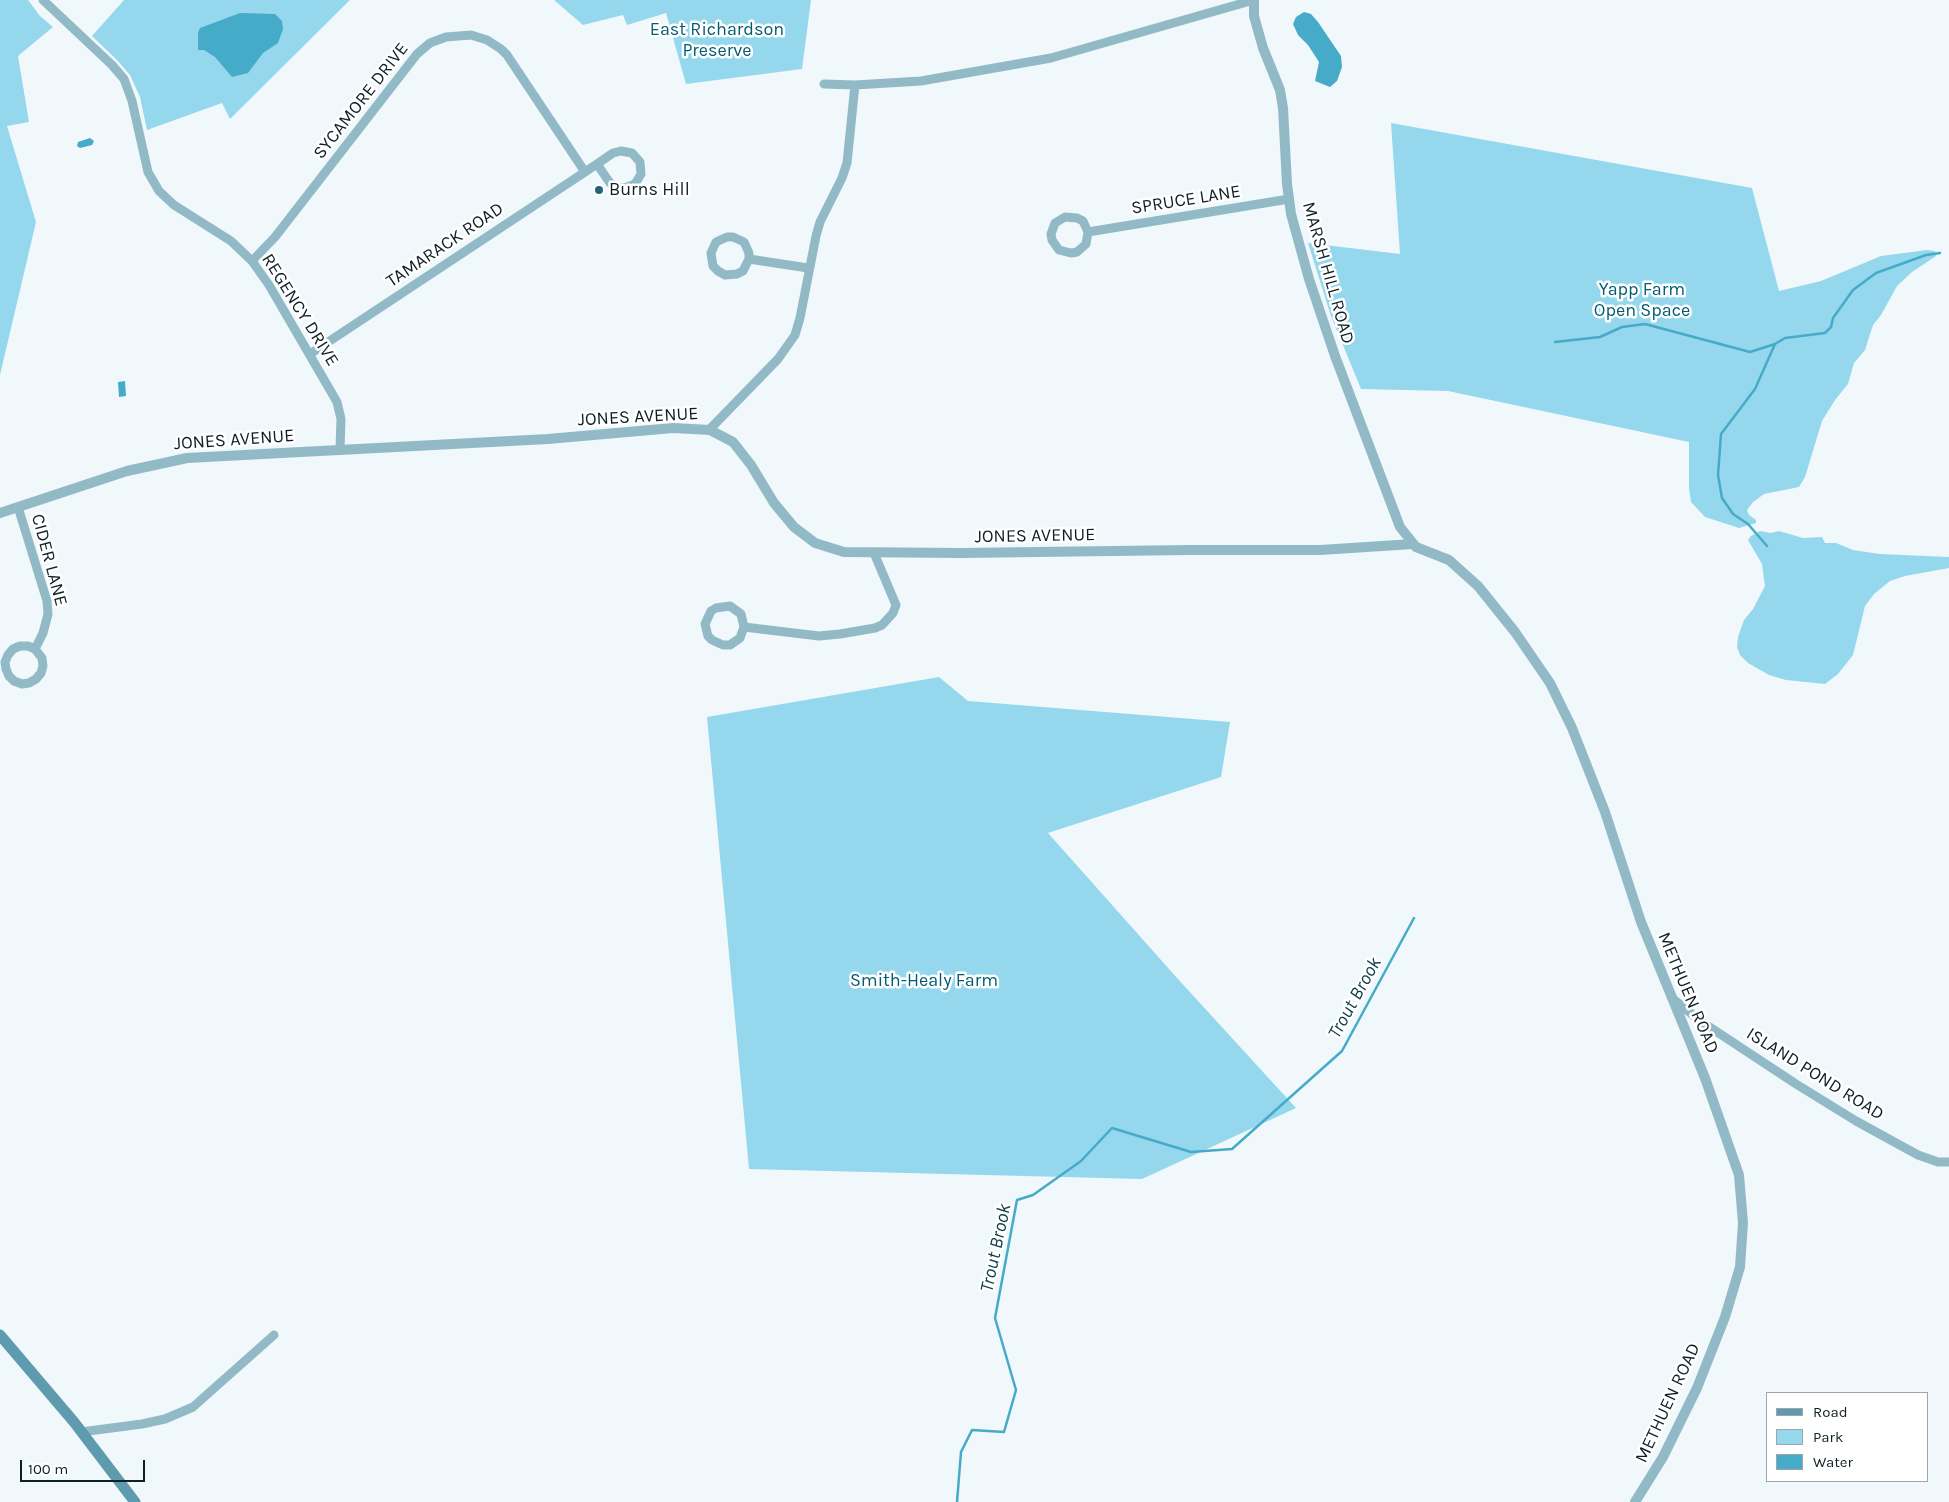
<!DOCTYPE html>
<html>
<head>
<meta charset="utf-8">
<style>
  body { margin:0 }
  #map { position:relative; width:1949px; height:1502px; overflow:hidden; background:#f0f8fb; font-family:Karla,sans-serif }
  canvas { display:block }
  .legend { position:absolute; left:1766px; top:1392px; width:162px; height:90px; box-sizing:border-box; background:#fff; border:1px solid #9fa6a8; margin:0; padding:6px 9px; list-style:none; font-size:15px; color:#0f2025 }
  .legend li { display:flex; align-items:center; gap:10px; height:25px }
  .legend b { width:25px; border:1px solid #9fa6a8 }
  .scale { position:absolute; left:20px; top:1460px; width:125px; height:22px; box-sizing:border-box; border:2px solid #0f2025; border-top:0; padding-left:6px; font-size:15px; line-height:18px; white-space:nowrap; color:#0f2025; -webkit-text-stroke:4px #fff; paint-order:stroke }
</style>
</head>
<body>
<div id="map">
<canvas width="1949" height="1502"></canvas>
<ul class="legend">
<li><b style="height:6px;background:#5e9bae"></b>Road</li>
<li><b style="height:14px;background:#95d8ed"></b>Park</li>
<li><b style="height:14px;background:#45abc8"></b>Water</li>
</ul>
<div class="scale">100 m</div>
</div>
<script>
const ctx = document.querySelector('canvas').getContext('2d');
ctx.lineJoin = 'round';
function fillPath(path, color) {
  ctx.fillStyle = color;
  ctx.fill(path, 'evenodd');
}
function toPath(rows) {
  const path = new Path2D();
  for (const r of rows) {
    path.moveTo(r[0], r[1]);
    for (let i = 2; i < r.length; i += 2) path.lineTo(r[i], r[i + 1]);
  }
  return path;
}
function strokePath(path, color, width, dash) {
  ctx.strokeStyle = color;
  ctx.lineWidth = width;
  ctx.lineCap = dash ? 'butt' : 'round';
  ctx.setLineDash(dash || []);
  ctx.stroke(path);
}
function write(font, color, halo, rows, align = 'center') {
  ctx.font = font + ' Karla,sans-serif';
  ctx.lineWidth = 5;
  ctx.setLineDash([]);
  ctx.textBaseline = 'middle';
  ctx.strokeStyle = halo;
  ctx.fillStyle = color;
  for (const [text, x, y, turn = 0] of rows) {
    ctx.save();
    ctx.translate(x, y);
    ctx.rotate((+turn || 0) * Math.PI / 180);
    ctx.textAlign = isNaN(turn) ? turn : align;
    if (halo) ctx.strokeText(text, 0, 0);
    ctx.fillText(text, 0, 0);
    ctx.restore();
  }
}
fillPath(toPath([
  [0,0,28,0,40,16,53,27,18,56,29,122,7,126,36,222,0,375],
  [124,0,350,0,230,119,222,103,147,130,140,97,130,75,117,60,92,36],
  [554,0,811,0,802,69,686,84,666,13,627,25,623,15,583,25],
  [1391,123,1752,188,1779,291,1821,281,1881,256,1927,250,1935,251,1936,256,1912,272,1897,286,1881,315,1873,325,1865,350,1854,363,1848,384,1835,400,1822,421,1805,477,1799,487,1764,494,1753,502,1747,510,1749,515,1756,520,1756,523,1739,528,1705,517,1691,502,1689,488,1689,442,1448,391,1361,389,1331,316,1308,243,1400,254],
  [1760,531,1771,533,1779,531,1803,538,1822,537,1825,543,1836,543,1853,550,1880,554,1949,557,1949,568,1905,576,1890,581,1874,594,1865,606,1853,655,1838,674,1825,684,1786,680,1769,675,1748,663,1740,655,1737,647,1738,637,1744,620,1753,609,1765,586,1762,564,1748,540,1751,536],
  [939,677,968,701,1230,722,1221,777,1048,833,1177,978,1296,1108,1142,1179,749,1169,707,717]
]), '#95d8ed');
fillPath(toPath([
  [1304,12,1311,14,1318,22,1341,56,1342,67,1337,81,1330,87,1315,81,1319,62,1308,45,1298,35,1293,24,1296,17],
  [240,13,275,14,282,21,283,29,278,43,263,53,248,73,232,77,215,57,204,50,198,50,198,33,200,28],
  [90,138,94,141,92,145,80,148,77,146,78,142],
  [125,381,126,396,119,397,118,382]
]), '#45abc8');
strokePath(toPath([
  [1555,342,1600,337,1622,327,1645,324,1750,352,1775,344,1785,338,1825,333,1831,327,1833,318,1853,290,1876,273,1926,255,1940,253],
  [1767,546,1748,524,1733,514,1722,498,1718,475,1721,434,1755,389,1775,344],
  [957,1502,961,1452,972,1430,1004,1432,1016,1390,995,1318,1017,1200,1033,1195,1081,1161,1112,1128,1191,1152,1232,1149,1342,1051,1414,918]
]), '#45abc8', 2.5);
strokePath(toPath([
  [43,0,112,65,124,79,132,101,148,172,159,191,174,205,231,241,252,261,269,285,337,402,341,419,340,449],
  [824,84,855,85,921,81,1051,58,1254,0],
  [1088,232,1083,221,1077,218,1065,217,1055,223,1051,234,1052,240,1059,250,1071,253,1077,252,1086,244,1088,232,1289,199],
  [749,259,743,271,737,274,725,275,718,271,713,266,711,253,716,242,727,237,733,237,744,242,749,253,749,259,808,268],
  [252,261,275,237,417,54,430,43,446,37,471,35,487,40,501,49,507,55,585,172],
  [310,354,597,164,613,153,621,151,632,153,640,162,641,174,635,184,628,187,620,188,610,183,597,164],
  [709,430,778,359,795,335,800,318,816,236,820,222,842,178,847,163,855,85],
  [18,507,47,601,48,614,43,633,35,649,42,658,43,666,41,673,36,679,29,683,22,684,14,681,9,676,6,669,5,662,8,655,13,649,20,646,28,646,35,649],
  [744,627,741,614,730,606,716,608,711,611,705,624,708,636,712,640,723,645,730,645,740,638,744,627,819,636,840,634,875,628,882,625,893,613,896,605,874,553],
  [1672,998,1699,1020,1796,1084,1856,1121,1918,1155,1938,1162,1949,1162],
  [81,1432,142,1424,165,1419,193,1407,274,1335]
]), '#92bac6', 9);
strokePath(toPath([
  [1254,0,1254,16,1263,48,1280,90,1283,108,1287,184,1291,214,1309,279,1335,356,1400,527,1416,547,1449,560,1478,586,1515,632,1550,683,1572,728,1605,812,1641,922,1705,1078,1739,1175,1743,1223,1740,1267,1725,1317,1697,1388,1663,1457,1635,1502],
  [0,513,127,471,187,458,548,439,673,428,710,430,733,442,751,465,774,503,794,527,815,543,844,552,961,553,1189,550,1320,550,1413,544]
]), '#92bac6', 10);
strokePath(toPath([
  [0,1335,74,1422,135,1502]
]), '#5e9bae', 11);
for (const [x, y, r, color] of [
  [599,190,5,"#226578"]
]) {
  const dot = new Path2D();
  dot.arc(x, y, r, 0, 2 * Math.PI);
  ctx.fillStyle = color;
  ctx.fill(dot);
  strokePath(dot, '#fff', 2);
}
write('18px', '#035d71', '#fff', [
  ["East Richardson",717,30],
  ["Preserve",717,51],
  ["Yapp Farm",1642,290],
  ["Open Space",1642,311],
  ["Smith-Healy Farm",924,981]
]);
write('18px', '#0f2025', '#fff', [
  ["SYCAMORE DRIVE",361,101,-52],
  ["SPRUCE LANE",1186,200,-9],
  ["TAMARACK ROAD",445,245,-34],
  ["MARSH HILL ROAD",1328,273,74],
  ["REGENCY DRIVE",300,310,58],
  ["JONES AVENUE",638,417,-3],
  ["JONES AVENUE",234,440,-4],
  ["JONES AVENUE",1035,536,-1],
  ["CIDER LANE",49,560,75],
  ["METHUEN ROAD",1688,993,67],
  ["ISLAND POND ROAD",1815,1074,32],
  ["METHUEN ROAD",1668,1403,-65]
]);
write('18px', '#0f2025', '#fff', [
  ["Burns Hill",609,190]
], 'left');
write('italic 19px', '#0e3d49', '#fff', [
  ["Trout Brook",1355,998,-61],
  ["Trout Brook",996,1248,-78]
]);
</script>
</body>
</html>
